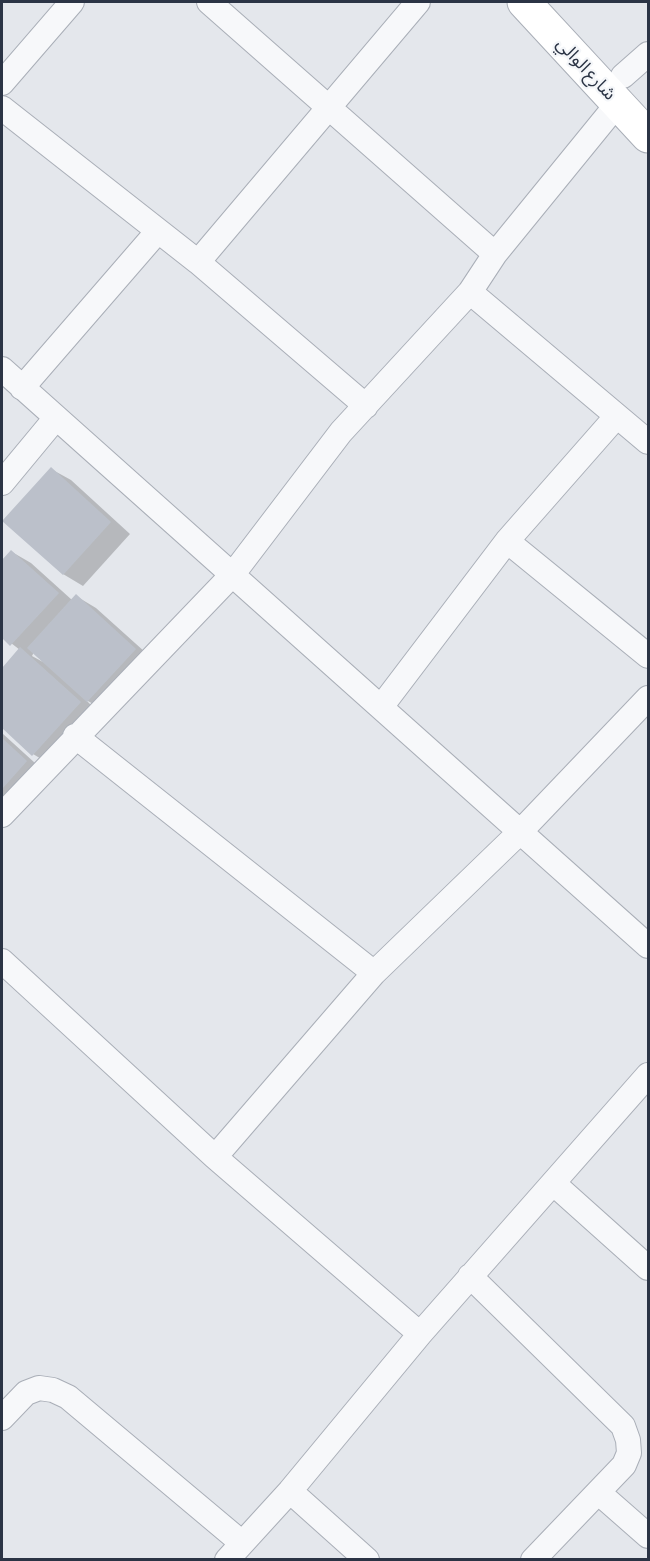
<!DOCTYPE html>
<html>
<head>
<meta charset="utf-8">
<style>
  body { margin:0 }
  #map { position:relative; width:650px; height:1561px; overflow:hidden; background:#e4e7ec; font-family:"Alegreya Sans",sans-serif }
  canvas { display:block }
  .frame { position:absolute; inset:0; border:3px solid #2b3445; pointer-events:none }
</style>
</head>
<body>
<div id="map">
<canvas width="650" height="1561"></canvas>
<div class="frame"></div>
</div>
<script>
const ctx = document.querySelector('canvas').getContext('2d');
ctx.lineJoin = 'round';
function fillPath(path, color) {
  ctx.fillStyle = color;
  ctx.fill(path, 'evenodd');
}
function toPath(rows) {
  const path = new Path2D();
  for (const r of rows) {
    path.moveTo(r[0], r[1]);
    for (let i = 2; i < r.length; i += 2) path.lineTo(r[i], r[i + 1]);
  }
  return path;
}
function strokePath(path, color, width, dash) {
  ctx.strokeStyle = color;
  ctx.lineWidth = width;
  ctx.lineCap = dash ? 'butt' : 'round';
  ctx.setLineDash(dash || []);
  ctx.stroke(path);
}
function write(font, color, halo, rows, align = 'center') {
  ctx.font = font + ' "Alegreya Sans","Noto Sans Arabic",sans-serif';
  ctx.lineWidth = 4.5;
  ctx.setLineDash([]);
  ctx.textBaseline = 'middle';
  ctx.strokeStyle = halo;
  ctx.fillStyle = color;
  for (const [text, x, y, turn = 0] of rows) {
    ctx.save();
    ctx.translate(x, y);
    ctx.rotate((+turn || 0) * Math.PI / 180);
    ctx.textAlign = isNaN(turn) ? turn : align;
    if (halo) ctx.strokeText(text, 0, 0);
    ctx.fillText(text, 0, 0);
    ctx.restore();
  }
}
fillPath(toPath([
  [51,469,71,480,130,534,83,586,63,574],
  [12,552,31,563,72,600,76,596,96,608,155,661,108,712,86,700,100,714,53,766,33,754,2,726,2,670,20,650,2,636,2,563],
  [34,652,43,662,32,656],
  [2,733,46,773,2,822]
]), '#0003');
fillPath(toPath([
  [51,467,111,522,63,575,2,521],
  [11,550,59,593,10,646,2,638,2,560],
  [76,594,136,649,87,702,27,648],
  [20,647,81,702,32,756,2,728,2,668],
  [2,738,27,761,2,789]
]), '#bbc0ca');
const street = toPath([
  [209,2,495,254],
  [623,76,648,54],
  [2,83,72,2],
  [2,108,198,262,366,406],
  [198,262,418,2],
  [470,292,648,442],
  [2,369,648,946],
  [22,388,158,231],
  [2,483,55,419],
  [507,541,648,656],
  [381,707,507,541,616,417],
  [75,736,374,973],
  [2,815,233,574,341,432,470,292,495,254,618,103],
  [2,961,215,1157,420,1334],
  [215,1157,374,973,520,832,648,698],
  [553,1183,648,1268],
  [470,1276,623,1426,628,1440,629,1453,624,1465,533,1560],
  [2,1418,26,1393,39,1388,53,1390,68,1397,242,1543],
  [290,1491,367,1560],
  [599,1493,648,1536],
  [227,1560,290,1491,420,1334,648,1075]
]);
const secondary = toPath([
  [524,2,648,136]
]);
strokePath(street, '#a9aeb7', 26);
strokePath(secondary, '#a9aeb7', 35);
strokePath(street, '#f7f8fa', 24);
strokePath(secondary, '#fff', 33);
write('18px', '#2b3445', '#f4f6f9', [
  ["شارع الوالي",586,69,47]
]);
</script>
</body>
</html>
